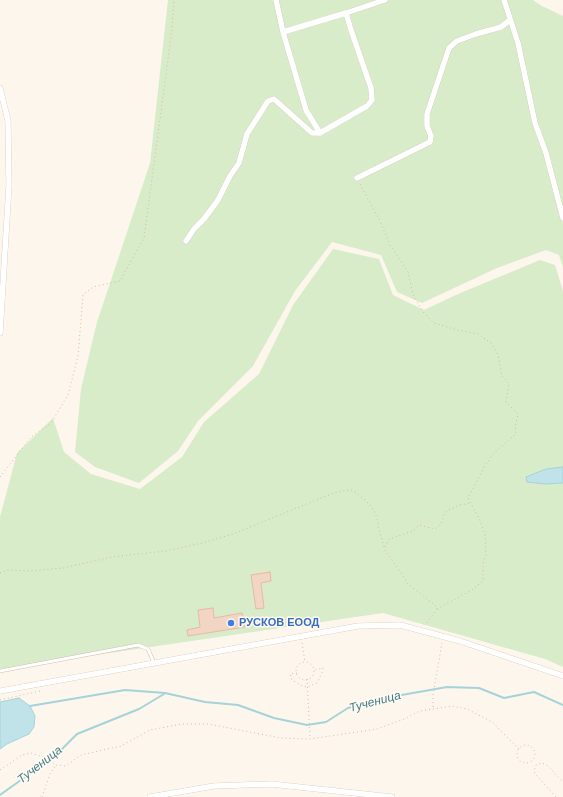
<!DOCTYPE html>
<html>
<head>
<meta charset="utf-8">
<style>
  body { margin:0 }
  canvas { display:block; background:#fdf6ec }
</style>
</head>
<body>
<canvas width="563" height="797"></canvas>
<script>
const ctx = document.querySelector('canvas').getContext('2d');
ctx.lineJoin = 'round';
function fillPath(path, color) {
  ctx.fillStyle = color;
  ctx.fill(path, 'evenodd');
}
function toPath(rows) {
  const path = new Path2D();
  for (const r of rows) {
    if (r.length === 3) {
      path.moveTo(r[0] + r[2], r[1]);
      path.arc(r[0], r[1], r[2], 0, 2 * Math.PI);
      continue;
    }
    path.moveTo(r[0], r[1]);
    for (let i = 2; i < r.length; i += 2) path.lineTo(r[i], r[i + 1]);
  }
  return path;
}
function strokePath(path, color, width, dash) {
  ctx.strokeStyle = color;
  ctx.lineWidth = width;
  ctx.lineCap = dash ? 'butt' : 'round';
  ctx.setLineDash(dash || []);
  ctx.stroke(path);
}
function write(font, color, halo, rows, align = 'center') {
  ctx.font = font + ' Arial,sans-serif';
  ctx.lineWidth = 3;
  ctx.setLineDash([]);
  ctx.textBaseline = 'middle';
  ctx.strokeStyle = halo;
  ctx.fillStyle = color;
  for (const [text, x, y, turn = 0] of rows) {
    ctx.save();
    ctx.translate(x, y);
    ctx.rotate((+turn || 0) * Math.PI / 180);
    ctx.textAlign = isNaN(turn) ? turn : align;
    if (halo) ctx.strokeText(text, 0, 0);
    ctx.fillText(text, 0, 0);
    ctx.restore();
  }
}
fillPath(toPath([
  [168,0,533,0,542,6,563,16,563,267,559,255,546,250,497,268,422,303,397,292,381,255,332,242,295,291,253,366,198,421,178,451,139,483,95,467,75,452,81,389,97,322,150,163],
  [333,249,379,259,393,295,424,310,458,294,540,260,555,265,563,291,563,667,545,659,383,613,0,669,0,517,17,453,53,418,64,452,91,474,140,489,182,457,204,422,259,374,293,305]
]), '#d8ecc9');
const water = toPath([
  [563,467,563,483,545,484,527,482,526,477,546,469,563,467],
  [19,698,30,706,35,716,34,727,29,734,7,744,0,749,0,702,19,698]
]);
fillPath(water, '#bfe3e8');
strokePath(water, '#a5d3da', 1);
strokePath(toPath([
  [30,706,125,690,165,693,205,702,238,705,274,718,307,725,326,722,348,708,396,696,447,687,479,688,504,698,534,692,563,705],
  [0,795,56,755,77,734,139,709,164,694]
]), '#a5d3da', 2);
const building = toPath([
  [270,572,271,581,261,583,264,608,256,609,251,575,270,572],
  [213,608,214,618,242,613,245,627,188,636,187,630,200,627,198,610,213,608]
]);
fillPath(building, '#f3d5c3');
strokePath(building, '#e6bba3', 1);
const service = toPath([
  [0,671,138,645,148,649,154,663]
]);
const minor = toPath([
  [276,0,283,32,346,13],
  [504,0,518,43,535,123,546,153,563,218],
  [283,32,306,110,320,133],
  [0,88,8,121,9,185,0,333],
  [357,178,430,142,431,136,427,126,427,114,449,48,457,41,476,34,501,27,510,20],
  [186,241,194,229,204,219,218,200,230,176,239,163,247,134,268,101,274,99,312,133,320,133,367,106,372,100,371,88,351,30,346,13,385,0],
  [0,691,358,626,400,625,460,641,563,676],
  [150,797,214,786,271,784,392,797]
]);
strokePath(service, '#d1beb0', 4);
strokePath(minor, '#d1beb0', 6);
strokePath(toPath([
  [360,184,380,221,390,245,408,272,413,295,424,313,434,323,457,330,478,334,491,343,498,355,502,376,509,383,506,402,518,414,515,427,516,434,495,452,486,464,468,498,479,518,485,534,486,555,483,564,483,581,472,590,437,609],
  [0,477,31,437,51,423,68,395,78,356,83,295,93,287,120,281,144,238,172,30,174,0],
  [385,547,389,539,413,531,419,525,435,529,441,524,444,515,448,510,460,505,470,503],
  [0,573,8,570,31,571,63,568,112,557,166,551,202,543,233,534,326,496,341,491,351,490,357,493,367,502,374,510,378,521,378,526,385,550,405,579,408,584,436,606,437,609,426,624],
  [302,643,305,662],
  [305,671,9],
  [297,673,290,674,292,680,302,686,307,687,317,683,322,673,323,668,314,670],
  [307,679,310,738],
  [0,700,40,691],
  [433,707,433,695,442,643],
  [526,754,9],
  [0,770,22,755,31,753,43,757,56,765,66,766,81,755,121,746,150,730,182,724,208,724,281,738,310,739,377,729,404,719,420,711,452,706,467,709,492,722,519,749],
  [42,797,50,774,56,765],
  [556,797,537,776,534,771,536,765,542,763,548,766,563,782]
]), '#d9b8a5', 1, [1, 3]);
strokePath(service, '#fff', 3);
strokePath(minor, '#fff', 5.5);
for (const [x, y, r, color] of [
  [231,623,4,"#3f7fe0"]
]) {
  const dot = new Path2D();
  dot.arc(x, y, r, 0, 2 * Math.PI);
  ctx.fillStyle = color;
  ctx.fill(dot);
  strokePath(dot, '#fffaf3', 1.5);
}
write('bold 11px', '#366cbe', '#fffaf3', [
  ["РУСКОВ ЕООД",239,623]
], 'left');
write('italic 12px', '#437c86', '#fffaf3', [
  ["Тученица",375,702,-15],
  ["Тученица",40,765,-38]
]);
</script>
</body>
</html>
